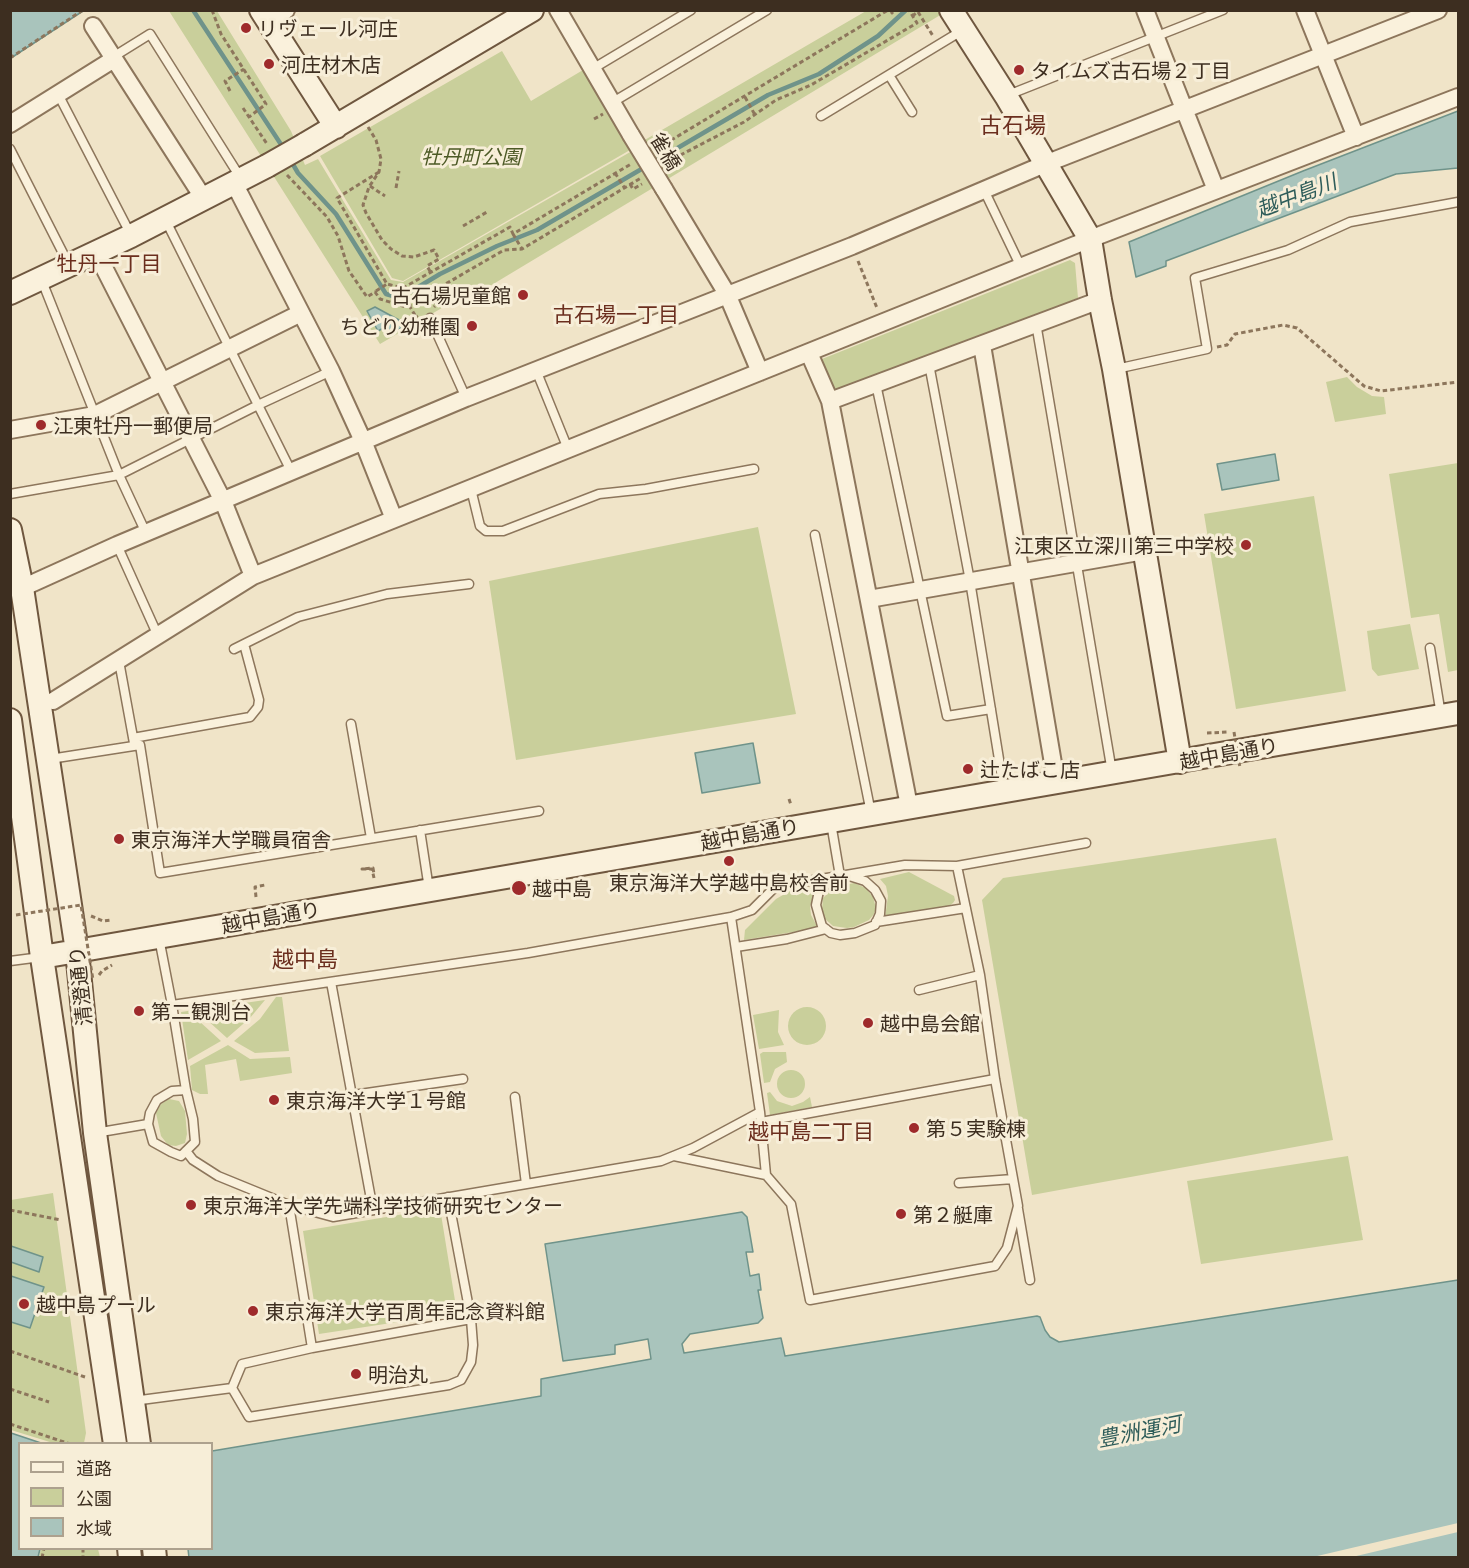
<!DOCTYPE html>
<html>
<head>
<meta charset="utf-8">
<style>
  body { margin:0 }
  #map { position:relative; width:1469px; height:1568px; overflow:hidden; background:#f0e4c8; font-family:Georgia,"Noto Sans JP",serif }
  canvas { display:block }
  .frame { position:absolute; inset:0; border:12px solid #3d2e20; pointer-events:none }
  .legend { position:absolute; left:18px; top:1442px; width:195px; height:108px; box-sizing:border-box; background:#f7eed8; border:2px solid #ada18e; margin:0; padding:8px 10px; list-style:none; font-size:18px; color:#3d2e20 }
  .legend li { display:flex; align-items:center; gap:12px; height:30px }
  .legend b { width:30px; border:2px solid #ada18e }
</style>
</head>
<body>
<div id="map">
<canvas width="1469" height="1568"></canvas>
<div class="frame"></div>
<ul class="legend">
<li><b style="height:8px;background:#faf1dc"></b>道路</li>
<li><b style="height:16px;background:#c9cf9b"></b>公園</li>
<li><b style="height:16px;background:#a9c4bc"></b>水域</li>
</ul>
</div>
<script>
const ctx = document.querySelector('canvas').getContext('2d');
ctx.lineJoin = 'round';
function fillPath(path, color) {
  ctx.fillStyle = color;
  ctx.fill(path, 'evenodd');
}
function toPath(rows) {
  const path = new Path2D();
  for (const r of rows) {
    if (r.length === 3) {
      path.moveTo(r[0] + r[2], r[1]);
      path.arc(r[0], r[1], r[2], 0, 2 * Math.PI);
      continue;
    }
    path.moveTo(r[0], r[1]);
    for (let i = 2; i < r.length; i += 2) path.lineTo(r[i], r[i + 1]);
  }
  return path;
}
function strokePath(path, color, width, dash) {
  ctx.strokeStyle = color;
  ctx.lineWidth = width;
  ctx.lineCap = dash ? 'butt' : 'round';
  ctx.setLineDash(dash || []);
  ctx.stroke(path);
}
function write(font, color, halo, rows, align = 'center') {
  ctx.font = font + ' Georgia,"Noto Sans JP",serif';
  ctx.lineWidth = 6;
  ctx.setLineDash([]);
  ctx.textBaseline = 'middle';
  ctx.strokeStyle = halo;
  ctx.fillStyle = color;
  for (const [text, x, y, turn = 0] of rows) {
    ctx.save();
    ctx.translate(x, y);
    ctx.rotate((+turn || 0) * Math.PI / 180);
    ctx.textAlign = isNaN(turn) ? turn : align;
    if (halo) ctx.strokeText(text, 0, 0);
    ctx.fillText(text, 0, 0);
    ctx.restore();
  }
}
fillPath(toPath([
  [169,11,217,11,291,131,305,165,318,159,391,280,403,282,632,151,631,148,866,11,947,11,475,295,447,305,380,344],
  [502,51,531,101,583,70,629,145,630,150,403,281,392,278,320,156],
  [1070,260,1075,263,1078,298,1019,322,833,391,822,359],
  [1347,377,1357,387,1372,396,1384,397,1386,414,1335,422,1326,382],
  [1458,463,1458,670,1448,672,1439,614,1411,618,1389,474],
  [1314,496,1346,691,1236,709,1204,514],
  [758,527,796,714,516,760,489,581],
  [1410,624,1419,669,1378,676,1372,669,1367,631],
  [1276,838,1333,1140,1032,1195,982,900,1003,878],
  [909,872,954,896,955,900,953,903,946,908,885,918,888,896,886,886,880,879],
  [854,883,866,888,873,897,876,908,874,914,869,920,854,927,847,928,833,926,824,918,822,910,823,898,834,887],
  [816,887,810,906,811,915,818,928,744,940,745,930,776,899,790,891],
  [276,997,282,997,289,1051,255,1053,234,1041,260,1019],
  [265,1000,250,1018,227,1038,196,1010],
  [807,1026,19],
  [779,1010,778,1032,784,1045,759,1049,753,1015],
  [188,1011,221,1041,188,1060,181,1012],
  [228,1045,250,1059,290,1057,292,1073,240,1081,236,1059,205,1065,208,1094,200,1094,192,1090,190,1066],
  [763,1052,786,1052,787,1062,775,1069,770,1082,764,1083,760,1054],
  [791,1084,14],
  [770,1092,777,1101,792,1106,803,1102,810,1097,812,1107,770,1115,767,1093],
  [169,1099,179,1101,185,1111,187,1134,185,1143,176,1146,168,1145,161,1136,156,1113,161,1104],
  [1348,1156,1363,1240,1201,1264,1187,1181],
  [53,1193,86,1433,84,1443,53,1443,11,1430,11,1200],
  [440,1208,457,1313,319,1334,303,1231],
  [41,1549,98,1549,100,1557,39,1557]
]), '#c9cf9b');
const water = toPath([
  [11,10,83,10,83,11,11,58,11,10],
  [1458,111,1458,168,1396,174,1166,261,1166,266,1136,277,1129,242,1303,171,1458,111],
  [375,307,399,320,403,327,391,334,387,326,378,331,367,311,375,307],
  [1275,454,1279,480,1222,490,1217,464,1275,454],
  [753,743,760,783,702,793,695,753,753,743],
  [742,1212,747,1217,753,1252,746,1252,750,1276,759,1274,761,1290,758,1290,763,1318,758,1323,690,1334,682,1344,684,1353,781,1338,785,1356,1037,1316,1040,1317,1045,1330,1050,1337,1059,1342,1458,1280,1458,1557,189,1558,188,1549,212,1548,212,1451,541,1396,541,1379,651,1359,648,1339,615,1345,615,1354,563,1361,545,1244,742,1212],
  [11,1246,43,1257,39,1272,11,1262,11,1246],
  [11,1276,44,1287,30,1328,11,1322,11,1276],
  [11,1433,41,1443,20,1444,20,1548,40,1549,38,1557,11,1557,11,1433]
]);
fillPath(water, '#a9c4bc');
strokePath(water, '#6f938a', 1.5);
fillPath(toPath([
  [1458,1523,1458,1532,1352,1557,1313,1557]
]), '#f0e4c8');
strokePath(toPath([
  [193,10,284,149],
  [291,161,298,173,336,214,386,294,400,298,440,274,497,246,537,230,645,167],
  [652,163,768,95,819,74,878,36,906,10]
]), '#6f938a', 4.5);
const lane = toPath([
  [113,57,150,34,240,177],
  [594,68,691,10],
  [889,75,912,112],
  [58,94,131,235],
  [1008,95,1223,10],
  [613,102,767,10],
  [821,116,963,30],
  [10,149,69,265],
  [984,190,1021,267],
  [165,219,291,471],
  [42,281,119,475,146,533],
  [430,318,466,398],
  [1036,323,1112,772],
  [929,364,970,581,1004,790],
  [1116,369,1207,349,1195,278,1288,250,1350,222,1458,202],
  [536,370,568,449],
  [876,384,947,716,991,709],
  [471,489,480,526,486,531,503,531,599,494,646,489,754,469],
  [10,494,119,475,258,405,331,371],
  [815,535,871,813],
  [117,545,158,636],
  [1430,648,1441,715],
  [234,649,298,617,387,594,469,584],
  [119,661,134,743],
  [351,724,371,838],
  [133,738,250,717,258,707,259,700,244,644],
  [50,759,140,745,160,873,539,811],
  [831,823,840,876],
  [420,830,429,889],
  [957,866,1086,843],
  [731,917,752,910,776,886,846,875,829,882,819,891,816,905,822,926,831,933,840,935,855,933,875,925,880,914,881,901,875,890,865,881,846,875,905,865,957,866,980,975,995,1079,1018,1206,1007,1248,995,1266,810,1300,791,1204,766,1175,760,1112],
  [876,922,966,908],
  [159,938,172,1005],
  [736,947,787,939,826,929],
  [10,961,41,957],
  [331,982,373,1210],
  [919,990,980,975],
  [186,1090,172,1005,528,953,731,917,760,1112,693,1148,661,1161,333,1217,289,1205,218,1176,193,1160,186,1151],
  [353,1095,463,1079],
  [515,1097,526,1184],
  [761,1122,995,1079],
  [95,1133,148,1124,153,1142,171,1152,181,1156,195,1142,193,1119,186,1090,172,1091,157,1100,150,1113,148,1124],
  [674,1156,766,1175],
  [959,1183,1013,1179],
  [1018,1209,1030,1280],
  [312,1348,471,1319,448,1197],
  [232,1388,249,1417,449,1385,461,1380,471,1362,473,1345,471,1319],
  [133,1401,232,1388,242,1364,312,1348,289,1205]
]);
const street = toPath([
  [558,10,631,135],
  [1145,10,1216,190],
  [1305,10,1356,137],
  [268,21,286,10],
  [93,26,204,199],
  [10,124,114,59],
  [234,183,331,371,363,441,394,519],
  [664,189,727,294,760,372],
  [96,252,223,501,253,576],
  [982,345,1056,781],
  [809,353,830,401,909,806],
  [830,401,1100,300],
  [10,430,95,415,301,313],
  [22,588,117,545,466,398,852,246,1045,164,1438,10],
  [869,599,1144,551],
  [53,701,253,576,1090,239,1458,97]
]);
const secondary = toPath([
  [261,10,336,127],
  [951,10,1006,96,1090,239,1100,300,1114,369,1180,762],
  [304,145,532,10],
  [10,293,131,236,267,166],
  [10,530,22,588,77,951,95,1133,139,1444],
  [10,720,42,957,115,1444],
  [42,957,1458,713],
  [129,1548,130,1558],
  [154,1548,155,1558]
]);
strokePath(lane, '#8d765c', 11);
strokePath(street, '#8d765c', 20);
strokePath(secondary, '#6f573f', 26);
strokePath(toPath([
  [212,10,221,34,266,104,249,117],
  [891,10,892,13,895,10],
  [918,12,933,36],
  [912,16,921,10],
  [10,58,83,10],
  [230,91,225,81,244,69],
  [745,97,755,115],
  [243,108,267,144],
  [594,119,603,114],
  [368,127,376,140,381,159,379,172,369,187,363,205,366,213,382,240,391,249,402,256,414,257,434,250,439,259,427,266,431,273],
  [658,148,888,10],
  [667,162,744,122,776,100,811,85,917,23,909,10],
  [379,172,337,198,387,284,403,288,510,227,513,234,631,164],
  [615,173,624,187],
  [287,175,327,217,338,236,349,271,367,297,375,292,380,299,406,307,504,250,522,249,641,178],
  [630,184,633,189,642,184],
  [370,186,385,196],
  [396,188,399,171],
  [463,226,487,212],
  [513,234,522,249],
  [858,261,877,308],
  [376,291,387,284],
  [430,293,436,305,434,307],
  [409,305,416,317,418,316],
  [1217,347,1227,345,1235,334,1283,325,1297,328,1364,386,1381,391,1458,382],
  [1207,733,1229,732],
  [789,799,791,805],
  [374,878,372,869,362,869,373,868,374,874],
  [256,897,255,887,265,885],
  [91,916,103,921,112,920],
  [99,975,102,971,112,965],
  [10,1210,61,1220],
  [10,1351,85,1377],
  [10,1389,49,1402],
  [10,1424,70,1444],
  [83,1548,83,1558],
  [42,1558,44,1548]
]), '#8d765c', 3, [4.5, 3]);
strokePath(lane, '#faf1dc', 8);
strokePath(street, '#faf1dc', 16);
strokePath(secondary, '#faf1dc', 22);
const streetBridge = toPath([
  [631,135,664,189]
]);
const secondaryBridge = toPath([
  [267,166,304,145]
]);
strokePath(streetBridge, '#8d765c', 20, []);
strokePath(secondaryBridge, '#6f573f', 26, []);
strokePath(toPath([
  [1234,732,1240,768],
  [16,915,81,905,93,980]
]), '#8d765c', 3, [4.5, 3]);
strokePath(streetBridge, '#faf1dc', 16);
strokePath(secondaryBridge, '#faf1dc', 22);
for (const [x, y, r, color] of [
  [246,28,6,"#9e2a2b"],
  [269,64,6,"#9e2a2b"],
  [1019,70,6,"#9e2a2b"],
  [523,295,6,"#9e2a2b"],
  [472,326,6,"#9e2a2b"],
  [41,425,6,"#9e2a2b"],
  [1246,545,6,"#9e2a2b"],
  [968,769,6,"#9e2a2b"],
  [119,839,6,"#9e2a2b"],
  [729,861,6,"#9e2a2b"],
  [519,888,8,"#9e2a2b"],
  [139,1011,6,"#9e2a2b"],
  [868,1023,6,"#9e2a2b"],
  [274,1100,6,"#9e2a2b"],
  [914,1128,6,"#9e2a2b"],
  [191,1205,6,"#9e2a2b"],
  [901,1214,6,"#9e2a2b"],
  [24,1304,6,"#9e2a2b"],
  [253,1311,6,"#9e2a2b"],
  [356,1374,6,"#9e2a2b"]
]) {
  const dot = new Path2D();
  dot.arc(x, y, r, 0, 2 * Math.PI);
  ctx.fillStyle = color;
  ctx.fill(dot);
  strokePath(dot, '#f7eed8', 2);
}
write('20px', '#3d2e20', '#f7eed8', [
  ["リヴェール河庄",258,28],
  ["河庄材木店",281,64],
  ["タイムズ古石場２丁目",1031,70],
  ["古石場児童館",511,295,"right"],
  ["ちどり幼稚園",460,326,"right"],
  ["江東牡丹一郵便局",53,425],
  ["江東区立深川第三中学校",1234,545,"right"],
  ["辻たばこ店",980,769],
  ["東京海洋大学職員宿舎",131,839],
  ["東京海洋大学越中島校舎前",729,882,"center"],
  ["越中島",532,888],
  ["第二観測台",151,1011],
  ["越中島会館",880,1023],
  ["東京海洋大学１号館",286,1100],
  ["第５実験棟",926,1128],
  ["東京海洋大学先端科学技術研究センター",203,1205],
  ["第２艇庫",913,1214],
  ["越中島プール",36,1304],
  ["東京海洋大学百周年記念資料館",265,1311],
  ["明治丸",368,1374]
], 'left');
write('20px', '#3d2e20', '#f7eed8', [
  ["雀橋",666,151,59],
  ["越中島通り",1229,753,-10],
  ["越中島通り",750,834,-10],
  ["越中島通り",271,917,-10],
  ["清澄通り",80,986,-96]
]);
write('italic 20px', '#4d5a26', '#f7eed8', [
  ["牡丹町公園",471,156]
]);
write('italic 21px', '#2f5d5a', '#f7eed8', [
  ["越中島川",1296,195,-21],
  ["豊洲運河",1139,1431,-11]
]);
write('21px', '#6b2e1e', '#f7eed8', [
  ["牡丹一丁目",109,263],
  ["古石場一丁目",616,314],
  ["越中島二丁目",811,1131]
]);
write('22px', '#6b2e1e', '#f7eed8', [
  ["古石場",1013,125],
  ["越中島",305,959]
]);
</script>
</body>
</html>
